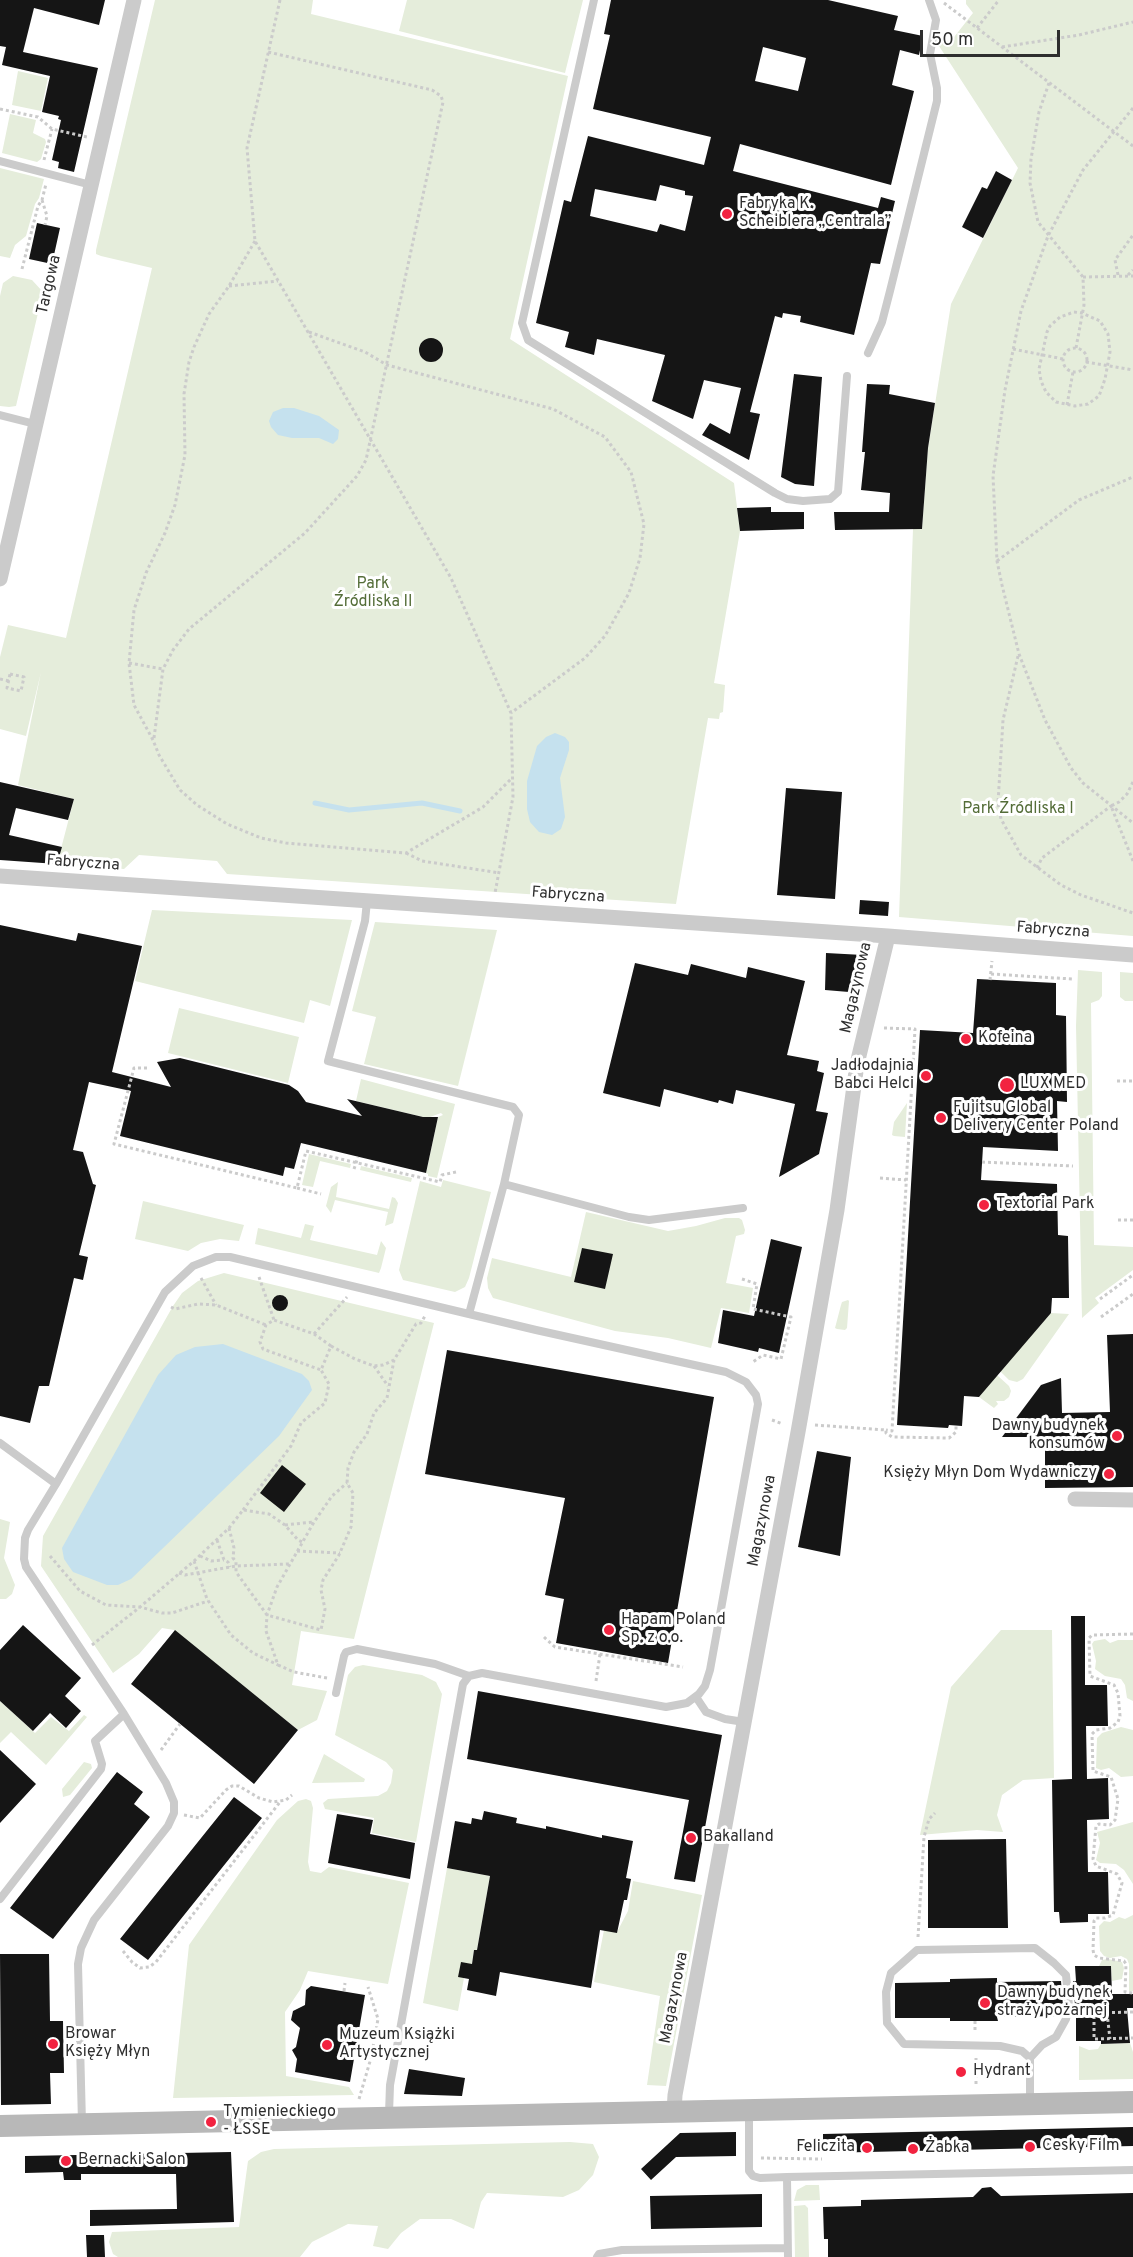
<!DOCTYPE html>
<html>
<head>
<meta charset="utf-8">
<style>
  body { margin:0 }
  #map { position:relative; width:1133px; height:2257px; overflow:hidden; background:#fff; font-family:Overpass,sans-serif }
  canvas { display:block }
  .scale { position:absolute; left:920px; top:30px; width:140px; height:27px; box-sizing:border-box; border:3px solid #2e2e2e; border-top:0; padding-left:8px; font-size:18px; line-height:21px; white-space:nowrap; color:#2e2e2e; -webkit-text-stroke:4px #fff; paint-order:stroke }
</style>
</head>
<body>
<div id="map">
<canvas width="1133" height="2257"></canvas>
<div class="scale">50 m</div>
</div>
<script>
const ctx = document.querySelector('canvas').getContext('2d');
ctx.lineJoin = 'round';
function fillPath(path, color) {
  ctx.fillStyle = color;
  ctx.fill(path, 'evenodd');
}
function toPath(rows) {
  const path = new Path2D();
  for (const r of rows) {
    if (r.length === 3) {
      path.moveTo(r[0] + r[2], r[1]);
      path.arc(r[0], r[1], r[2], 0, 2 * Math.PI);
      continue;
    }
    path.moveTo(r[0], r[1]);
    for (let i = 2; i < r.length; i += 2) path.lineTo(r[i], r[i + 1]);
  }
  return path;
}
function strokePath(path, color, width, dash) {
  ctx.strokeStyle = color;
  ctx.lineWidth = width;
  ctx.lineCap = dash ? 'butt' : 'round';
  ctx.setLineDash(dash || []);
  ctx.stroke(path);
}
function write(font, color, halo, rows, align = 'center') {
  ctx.font = font + ' Overpass,sans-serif';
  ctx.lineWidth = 6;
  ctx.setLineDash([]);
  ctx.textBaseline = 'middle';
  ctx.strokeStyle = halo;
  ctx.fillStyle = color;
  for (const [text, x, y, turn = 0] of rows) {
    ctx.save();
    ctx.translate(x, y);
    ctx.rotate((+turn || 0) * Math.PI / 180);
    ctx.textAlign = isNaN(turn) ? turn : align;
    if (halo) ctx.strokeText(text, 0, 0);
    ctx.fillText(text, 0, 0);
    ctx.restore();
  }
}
fillPath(toPath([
  [155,0,313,0,311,14,568,76,510,339,734,483,740,531,714,683,725,685,723,712,720,713,719,719,708,718,676,904,227,874,217,861,139,855,124,869,57,864,74,799,18,785,41,672,26,736,0,729,0,657,8,625,66,638,152,268,101,256,96,254,96,250],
  [407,0,583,0,565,73,399,31],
  [966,0,1133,0,1133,936,899,917,913,529,922,529,928,448,951,304,1018,168,939,46,939,40,951,41,973,13,966,4],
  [18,71,48,78,41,111,12,105],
  [10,114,36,120,33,133,45,139,46,142,41,159,37,162,2,153],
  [0,168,44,179,39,198,35,204,26,236,15,245,10,258,0,256],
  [13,276,32,280,43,292,16,406,9,407,0,406,0,296,3,283],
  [152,910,352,920,330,1006,310,1000,304,1023,135,981],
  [375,922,497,930,458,1086,364,1064,376,1017,352,1011],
  [1078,970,1102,972,1102,996,1099,1000,1091,1003,1094,1245,1133,1247,1133,1270,1095,1298,1099,1303,1082,1318,1076,1026],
  [1120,972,1133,973,1133,1001,1125,1001,1120,997],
  [179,1008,299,1037,288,1083,168,1053],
  [361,1079,455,1104,437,1178,428,1176,428,1174,426,1173,438,1117,443,1115,441,1113,430,1117,423,1117,356,1101],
  [907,1103,905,1137,894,1136,892,1135,894,1122],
  [309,1154,351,1164,350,1168,320,1161,313,1187,302,1185],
  [361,1166,412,1178,411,1182,360,1170],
  [443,1180,491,1192,469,1278,465,1287,455,1292,403,1280,399,1270,420,1181,441,1187],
  [338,1182,336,1197,389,1209,392,1197,395,1198,398,1203,393,1223,385,1226,388,1212,335,1200,331,1213,326,1206,331,1187],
  [143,1201,244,1225,239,1241,220,1239,201,1243,188,1251,135,1239],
  [586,1212,668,1231,696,1226,725,1218,739,1218,742,1220,745,1230,744,1234,736,1236,726,1283,753,1288,749,1313,721,1308,711,1348,668,1338,615,1331,493,1298,488,1288,487,1278,492,1258,571,1277],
  [305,1224,314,1226,310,1240,377,1255,381,1241,386,1248,381,1268,379,1273,375,1272,255,1244,258,1228,301,1238],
  [224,1273,434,1323,354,1639,301,1631,292,1685,327,1691,317,1720,298,1730,174,1630,162,1628,139,1654,113,1673,41,1566,43,1536,173,1306,182,1293,198,1281],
  [848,1300,849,1301,847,1328,845,1330,837,1329,835,1328,841,1305,842,1302],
  [1051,1313,1069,1314,1023,1379,1017,1382,1009,1380,1000,1371],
  [997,1375,1009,1386,1011,1391,1009,1397,1004,1401,996,1401,998,1404,994,1408,979,1397],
  [0,1519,10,1522,4,1558,15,1585,12,1594,6,1599,0,1599],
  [1001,1630,1052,1630,1054,1778,1023,1780,1002,1795,997,1815,1003,1832,977,1830,920,1835,951,1687],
  [1105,1639,1110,1643,1118,1640,1133,1640,1133,1701,1127,1698,1125,1685,1121,1679,1105,1676,1095,1669,1096,1661,1092,1644,1094,1641],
  [363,1665,422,1675,436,1682,442,1694,416,1842,372,1833,374,1818,325,1809,323,1803,328,1799,378,1796,387,1791,391,1783,393,1770,386,1762,335,1735,348,1675,355,1667],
  [0,1701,35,1733,51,1717,69,1731,84,1715,87,1717,46,1765,11,1732,0,1743],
  [1121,1727,1133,1730,1133,1776,1121,1777,1109,1768,1101,1770,1096,1768,1097,1738,1102,1733],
  [324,1754,365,1779,364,1782,312,1783],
  [84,1762,91,1764,92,1768,70,1795,63,1797,62,1789],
  [306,1799,311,1801,313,1808,308,1862,310,1871,321,1873,329,1867,409,1883,388,1984,308,1971,300,1990,285,2012,286,2076,349,2087,354,2095,173,2098,189,1945,277,1820,298,1801],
  [1133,1822,1133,1884,1124,1870,1116,1864,1100,1863,1096,1860,1100,1843,1097,1832],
  [447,1868,490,1876,477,1950,474,1950,472,1964,464,1978,458,2011,423,2003],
  [633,1881,702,1895,666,2086,647,2085,660,1996,594,1982,604,1930,617,1932,628,1911],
  [1133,1915,1133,1991,1129,1991,1129,1964,1127,1959,1121,1956,1110,1958,1104,1956,1100,1951,1099,1926,1104,1921,1110,1922,1119,1917,1125,1919],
  [1108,1959,1122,1962,1124,1968,1122,1979,1112,1981,1111,1966,1099,1966,1102,1960],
  [1130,2043,1133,2052,1133,2079,1079,2080,1079,2046,1089,2050,1098,2049,1101,2044],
  [570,2142,593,2144,599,2157,593,2175,579,2190,563,2197,487,2193,481,2202,474,2229,451,2219,420,2219,401,2233,388,2249,373,2246,378,2226,348,2224,312,2242,300,2257,118,2257,113,2254,109,2242,112,2232,239,2227,248,2161,261,2152,274,2149],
  [806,2185,819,2185,820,2200,794,2201,797,2190],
  [805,2205,808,2208,809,2257,795,2257,794,2206]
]), '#e5eddb');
fillPath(toPath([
  [283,408,294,408,319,416,339,430,338,439,333,444,319,438,292,438,278,435,271,427,269,421,273,412],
  [555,733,565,737,569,742,569,750,560,778,565,817,561,829,552,835,539,832,530,822,527,809,527,781,537,746,546,737],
  [223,1344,302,1374,309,1381,312,1390,279,1436,131,1579,118,1585,107,1585,73,1572,64,1559,62,1548,158,1375,176,1355,195,1347]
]), '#c5e1ee');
strokePath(toPath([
  [315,803,349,810,422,803,460,811]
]), '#c5e1ee', 5);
fillPath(toPath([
  [0,0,105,0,99,25,34,8,23,52,98,68,74,172,58,168,59,162,52,160,61,120,58,119,59,116,42,112,50,76,2,65,6,47,0,46],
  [611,0,828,0,898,16,894,30,923,36,919,55,900,50,892,85,914,91,891,185,740,144,733,171,878,208,881,197,895,201,880,264,871,263,854,335,800,322,801,316,783,313,782,318,775,316,750,412,760,414,749,460,702,435,710,423,730,434,741,388,704,380,693,419,652,401,665,355,597,339,594,355,565,347,569,332,536,323,564,200,571,202,588,136,704,165,711,137,593,109,610,35,604,34],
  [763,47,806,58,798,91,755,81],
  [660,185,685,191,685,195,693,196,685,231,660,224,657,232,590,216,595,189,656,201],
  [996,171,1012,180,983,238,962,227,982,187,987,189],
  [37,223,60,228,52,264,29,259],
  [431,350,12],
  [794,374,822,377,814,486,795,484,781,477],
  [867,384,890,385,889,394,935,403,928,448,922,529,835,530,834,512,889,512,890,493,861,490,865,452,862,452],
  [771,507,771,512,804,512,804,529,740,531,737,508],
  [0,782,74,799,68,820,16,808,9,835,62,847,57,864,0,860],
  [786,788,842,792,835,899,777,895],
  [860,900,889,902,888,916,859,914],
  [0,925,76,941,78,933,142,946,112,1072,171,1087,157,1062,180,1058,289,1085,298,1091,306,1102,362,1116,347,1099,423,1117,438,1117,426,1173,301,1143,294,1169,285,1167,283,1176,120,1136,131,1091,89,1082,73,1150,83,1152,93,1184,96,1185,79,1255,88,1257,83,1280,74,1278,49,1386,39,1386,30,1423,0,1416],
  [826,953,863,955,861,993,825,990],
  [635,963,688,975,691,964,746,978,748,967,805,981,787,1055,819,1061,817,1071,824,1073,816,1111,828,1113,819,1154,779,1177,795,1104,736,1090,733,1104,719,1100,718,1103,664,1089,660,1107,603,1093],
  [977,979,1056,983,1056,1015,1066,1016,1067,1102,1057,1101,1058,1151,983,1147,981,1180,1057,1184,1058,1235,1068,1236,1069,1298,1052,1298,1051,1313,979,1397,964,1396,962,1426,949,1425,948,1428,897,1425,920,1030,973,1033],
  [771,1239,802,1247,779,1353,759,1348,758,1352,718,1343,723,1310,754,1316],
  [582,1248,613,1254,605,1289,574,1282],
  [280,1303,8],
  [1133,1334,1133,1487,1045,1488,1045,1437,1002,1437,1041,1385,1061,1378,1062,1413,1110,1412,1107,1335],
  [447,1350,714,1397,668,1663,556,1643,564,1599,545,1595,565,1498,425,1474],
  [817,1451,851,1457,840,1556,798,1547],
  [282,1465,306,1484,284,1512,260,1493],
  [1071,1616,1085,1616,1085,1685,1107,1685,1108,1726,1086,1726,1087,1779,1108,1778,1109,1819,1087,1820,1088,1872,1108,1872,1109,1914,1088,1914,1088,1922,1060,1923,1059,1912,1054,1912,1052,1780,1072,1779],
  [23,1625,81,1678,65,1696,81,1711,66,1728,50,1713,33,1731,0,1701,0,1650],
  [175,1630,298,1730,254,1784,131,1684],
  [478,1691,722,1735,695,1882,674,1879,689,1800,467,1759],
  [0,1750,36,1784,0,1823],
  [117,1772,143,1792,134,1804,150,1817,53,1939,10,1908],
  [234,1797,262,1818,148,1960,120,1939],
  [484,1811,517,1818,516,1823,546,1829,546,1826,602,1838,602,1835,633,1841,626,1878,631,1879,627,1900,624,1900,617,1933,600,1930,591,1988,500,1972,496,1996,467,1990,469,1979,458,1977,461,1962,472,1964,474,1950,477,1950,490,1876,447,1868,455,1821,471,1824,472,1818,482,1820],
  [337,1814,373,1820,370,1834,415,1843,410,1879,328,1863],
  [1006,1839,1008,1928,928,1928,928,1840],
  [0,1954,49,1954,50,2021,63,2021,64,2073,50,2073,51,2104,1,2105],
  [1075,1966,1111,1966,1112,1994,1133,1994,1133,2008,1127,2008,1130,2043,1101,2044,1101,2041,1076,2041,1076,2016,1073,2016,1075,2005,1073,1981,1076,1981],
  [997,1978,997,1982,1061,1981,1063,2006,1060,2016,997,2017,998,2021,950,2021,950,2018,895,2018,895,1983,950,1982,950,1979],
  [311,1986,365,1995,350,2082,295,2072,297,2059,292,2050,296,2047,300,2028,291,2020,293,2011,305,2005,306,1990],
  [409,2069,465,2078,462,2096,404,2094],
  [1133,2127,1133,2146,823,2153,823,2134],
  [736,2132,736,2156,676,2157,651,2180,641,2169,680,2133],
  [231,2152,234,2222,90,2226,90,2210,177,2209,176,2174,81,2174,81,2180,64,2180,63,2172,25,2173,25,2156],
  [991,2187,1001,2196,1133,2193,1133,2257,828,2257,828,2239,824,2239,823,2207,861,2206,861,2200,973,2197,982,2188],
  [762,2194,762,2227,651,2229,650,2196],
  [86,2235,104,2235,105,2257,87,2257]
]), '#151515');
strokePath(toPath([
  [280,0,247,148,255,241,451,578,511,713,513,797,495,893],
  [944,3,1133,146],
  [977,28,999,0],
  [1002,47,1079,35,1133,22],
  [1049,83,1039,112,1031,159,1030,183,1038,222,1083,277,1084,305,1076,348],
  [1133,108,1083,170,1048,236,1021,311,1005,390,993,476,997,561,1002,585,1019,654,1045,720,1071,768,1083,783,1133,823],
  [0,109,38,117,52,129,87,137],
  [44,160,52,129],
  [42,200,47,216,45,225],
  [255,241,229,286,209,314,194,347,189,362,184,394,185,455,175,505,165,533,146,573,134,610,129,663,134,705,153,740,159,755,180,790,197,805,227,824,261,838,286,843,406,853,483,807,512,778],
  [22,269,38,206,42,200,46,184],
  [1118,275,1115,260,1133,235],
  [1128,275,1133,270],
  [1083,277,1133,276],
  [229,286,278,281],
  [1074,312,1082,313,1100,321,1108,334,1110,352,1105,379,1099,396,1088,404,1075,406,1056,402,1046,392,1041,381,1039,369,1047,332,1050,326,1060,317,1074,312],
  [309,332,365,352,387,365,553,409,605,437,631,472,644,524,640,558,629,593,605,636,585,658,511,713],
  [1075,360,12],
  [1013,349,1063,359],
  [1086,362,1133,370],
  [1067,405,1073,372],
  [997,561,1079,500,1133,477],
  [1018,656,1003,720,998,803,1001,819,1021,855,1061,885,1081,895,1133,913],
  [129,663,163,669],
  [10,674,24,677,21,691,7,688,10,674],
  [0,679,9,681],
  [154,738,163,669,173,650,189,629,305,533,357,476,366,460,443,102,441,96,432,90,268,52],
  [1133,782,1127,794,1119,802,1111,806,1133,861],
  [406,853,422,861,500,873],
  [1037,868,1042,858,1111,806],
  [991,974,1072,979],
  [990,980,992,961],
  [884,1028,915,1029,892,1431,886,1430],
  [147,1068,134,1068,114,1144,297,1188,306,1151,440,1182,442,1175,456,1172],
  [1117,1081,1133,1081],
  [982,1162,1073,1166],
  [354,1169,358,1157],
  [880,1178,906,1180],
  [297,1188,321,1194],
  [1118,1220,1133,1220],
  [259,1277,274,1320],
  [201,1278,216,1305],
  [742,1279,757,1284,753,1309,791,1317,781,1359,763,1355,753,1362],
  [1100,1299,1133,1275],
  [171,1307,175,1309,198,1304,216,1305,266,1325],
  [1101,1317,1133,1294],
  [314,1334,347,1297],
  [331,1346,314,1334,274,1320,266,1325,260,1342,263,1349,321,1370,331,1346,355,1359,374,1366,383,1365,394,1360],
  [374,1366,388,1386],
  [772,1420,783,1424],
  [815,1425,886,1430,886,1433,892,1437,949,1438,956,1432,956,1426],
  [243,1510,291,1446,301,1423,325,1403,329,1384,321,1370],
  [285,1525,313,1522],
  [229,1528,234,1548,233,1558,236,1562,236,1572,267,1615,321,1630,325,1609,321,1590,323,1580,339,1555,351,1527,353,1493,347,1483,348,1468,354,1452,367,1434,374,1413,387,1398,394,1360,416,1324,421,1323,425,1316],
  [217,1540,224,1560,228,1562,230,1567],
  [297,1551,340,1553],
  [50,1556,80,1591,106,1605,140,1607,162,1613,172,1613,208,1601],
  [200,1556,211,1561,224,1560],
  [194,1561,207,1599,231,1635,253,1653,278,1665],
  [179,1573,185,1575,236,1566,289,1564],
  [1133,1634,1092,1635,1089,1638,1090,1676,1114,1685,1118,1693,1120,1716,1118,1722,1110,1728,1096,1730,1092,1734,1093,1771,1111,1777,1118,1799,1115,1820,1110,1825,1099,1824,1096,1826,1093,1859,1096,1866,1117,1874,1122,1883,1113,1915,1105,1918,1096,1918,1094,1921,1093,1950,1094,1955,1099,1958,1124,1961,1126,1964,1125,1992,1133,1993],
  [544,1637,555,1647,683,1667],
  [92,1645,140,1607,194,1561,229,1528,243,1510,269,1514,285,1525,298,1540,302,1542],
  [327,1678,294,1672,278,1665,266,1631,267,1615,277,1587,314,1522,332,1496,347,1483],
  [596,1681,600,1654],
  [161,1750,180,1724],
  [184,1815,200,1818,226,1790,232,1786,239,1786,259,1798,273,1802,286,1800,292,1795],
  [918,1937,924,1837,929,1819,935,1813],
  [123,1951,132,1962,140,1968,149,1967,156,1962,280,1802],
  [344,1991,345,1983],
  [1133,2012,1094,2013,1094,2039,1133,2038],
  [1107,2013,1110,2039],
  [975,2021,975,2033],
  [976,2084,976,2058],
  [359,2099,371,2058,378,2019,368,1987],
  [761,2158,822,2159]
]), '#cbcbcb', 3, [3, 3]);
strokePath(toPath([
  [594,0,522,323,528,340,775,493,787,499,803,501,830,499,838,492,847,376],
  [0,161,91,185],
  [868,353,882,322,890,291,937,101,937,88,930,54,936,20,929,0],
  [0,415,35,424],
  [367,901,365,921,328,1061,513,1107,519,1115,504,1184],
  [469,1314,504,1184,629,1217,649,1220,743,1208],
  [0,1443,56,1484],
  [336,1693,344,1656,346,1652,357,1649,435,1664,469,1676],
  [696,1697,706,1712,725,1719,744,1722],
  [0,1899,101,1769,102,1764,95,1741,124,1714],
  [1030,2103,1030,2058,1042,2045,1056,2037,1066,2019,1069,2006,1066,1975,1054,1963,1035,1948,917,1950,891,1973,886,1992,887,2023,904,2044,1000,2046,1022,2051,1030,2058],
  [749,2114,749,2171,753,2176,760,2178,787,2177],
  [82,2123,78,1964,81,1948,94,1920,168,1826,174,1813,174,1802,166,1783,124,1714,26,1567,24,1559,25,1538,28,1530,56,1484,165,1292,193,1266,216,1257,230,1257,536,1330,726,1372,746,1382,756,1395,758,1404,710,1670,705,1686,699,1694,687,1703,666,1707,482,1673,469,1676,463,1684,390,2085,389,2114],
  [597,2257,599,2254,622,2250,787,2248],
  [788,2257,787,2177,1133,2170]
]), '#cbcbcb', 8);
strokePath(toPath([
  [0,579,134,0],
  [0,876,888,936,1133,955],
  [1075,1499,1133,1500],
  [674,2112,675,2095,798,1432,837,1210,857,1064,888,936]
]), '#cbcbcb', 15);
strokePath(toPath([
  [0,2126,1133,2102]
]), '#b8b8b8', 22);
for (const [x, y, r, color] of [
  [727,214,6,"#f22340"],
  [966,1039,6,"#f22340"],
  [926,1076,6,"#f22340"],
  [1007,1085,8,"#f22340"],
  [941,1118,6,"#f22340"],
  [984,1205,6,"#f22340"],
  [1117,1436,6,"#f22340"],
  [1109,1474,6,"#f22340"],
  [609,1630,6,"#f22340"],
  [691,1838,6,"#f22340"],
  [985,2003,6,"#f22340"],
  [53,2044,6,"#f22340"],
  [327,2045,6,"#f22340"],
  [961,2072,6,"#f22340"],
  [211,2122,6,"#f22340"],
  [1030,2147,6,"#f22340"],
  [867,2148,6,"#f22340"],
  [913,2149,6,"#f22340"],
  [66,2161,6,"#f22340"]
]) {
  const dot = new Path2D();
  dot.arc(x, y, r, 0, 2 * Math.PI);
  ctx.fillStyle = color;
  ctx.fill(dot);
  strokePath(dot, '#fff', 2);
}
write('16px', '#2e2e2e', '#fff', [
  ["Fabryka K.",739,205],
  ["Scheiblera „Centrala”",739,223],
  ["Kofeina",978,1039],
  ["Jadłodajnia",914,1067,"right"],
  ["Babci Helci",914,1085,"right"],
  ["LUX MED",1020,1085],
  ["Fujitsu Global",953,1109],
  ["Delivery Center Poland",953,1127],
  ["Textorial Park",996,1205],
  ["Dawny budynek",1105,1427,"right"],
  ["konsumów",1105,1445,"right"],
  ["Księży Młyn Dom Wydawniczy",1097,1474,"right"],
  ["Hapam Poland",621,1621],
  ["Sp. z o.o.",621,1639],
  ["Bakalland",703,1838],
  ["Dawny budynek",997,1994],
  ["straży pożarnej",997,2012],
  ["Browar",65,2035],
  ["Księży Młyn",65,2053],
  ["Muzeum Książki",339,2036],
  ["Artystycznej",339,2054],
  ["Hydrant",973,2072],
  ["Tymienieckiego",223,2113],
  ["- ŁSSE",223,2131],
  ["Cesky Film",1042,2147],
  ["Feliczita",855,2148,"right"],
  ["Żabka",925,2149],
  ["Bernacki Salon",78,2161]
], 'left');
write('16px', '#2e2e2e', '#fff', [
  ["Targowa",50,285,-77],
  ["Fabryczna",83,864,4],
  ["Fabryczna",568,896,4],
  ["Fabryczna",1053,931,4],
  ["Magazynowa",857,988,-77],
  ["Magazynowa",763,1521,-79],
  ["Magazynowa",675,1998,-79]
]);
write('16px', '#546d38', '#fff', [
  ["Park",373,585],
  ["Źródliska II",373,603],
  ["Park Źródliska I",1018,810]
]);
</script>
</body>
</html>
